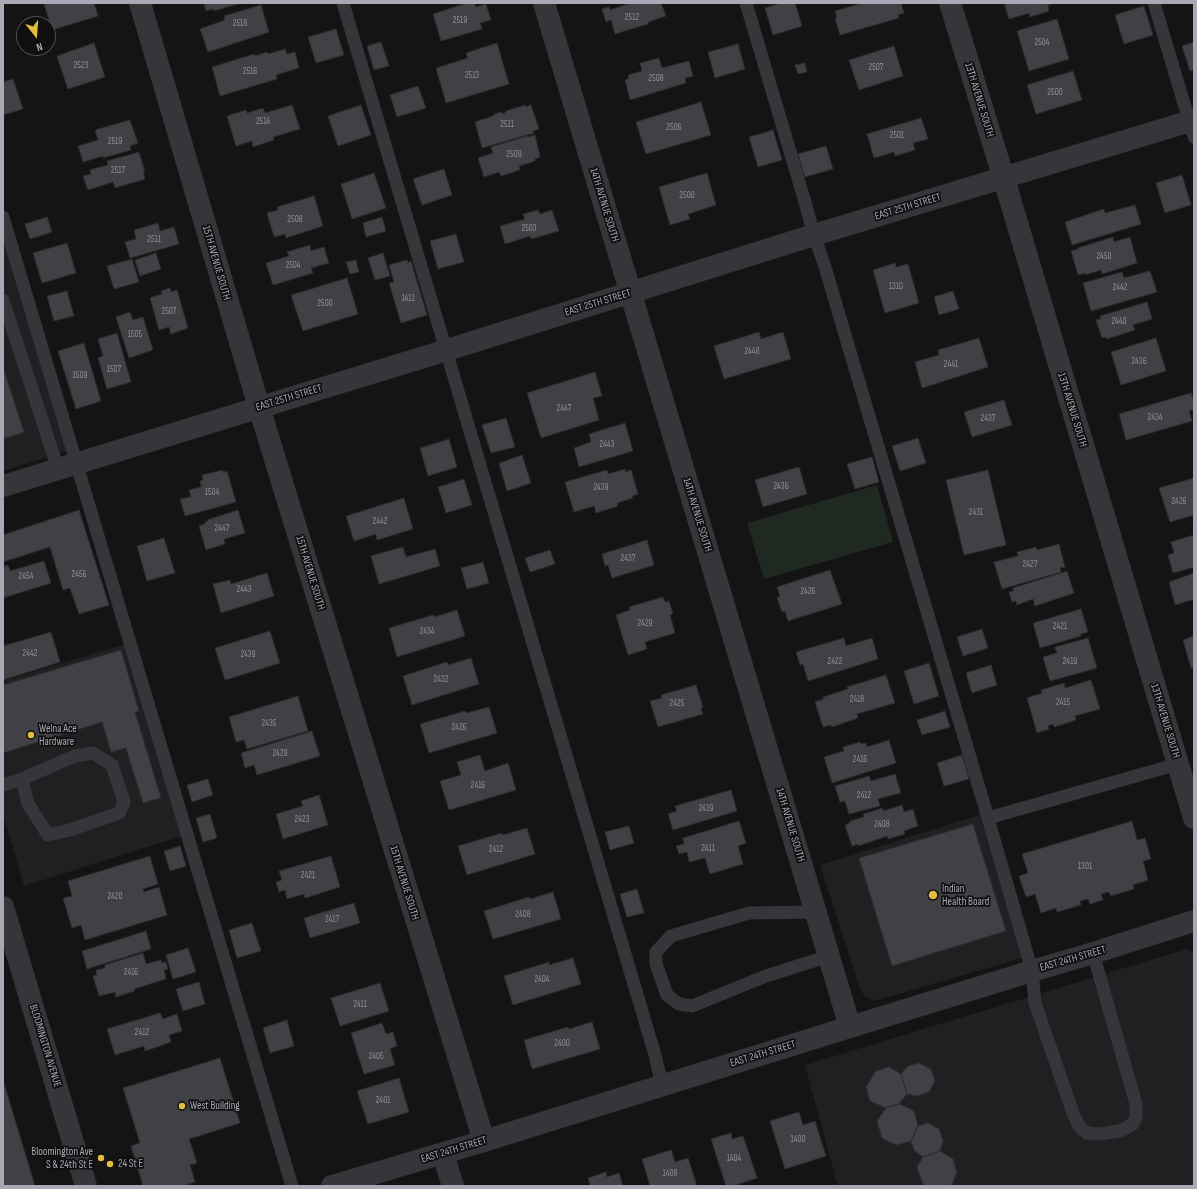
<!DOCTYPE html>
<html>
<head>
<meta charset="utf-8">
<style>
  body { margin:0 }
  #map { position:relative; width:1197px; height:1189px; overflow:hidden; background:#141415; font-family:"Sofia Sans Condensed",sans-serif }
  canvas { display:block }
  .frame { position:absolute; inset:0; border:4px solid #a7a9b4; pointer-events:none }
  .north { position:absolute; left:16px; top:16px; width:40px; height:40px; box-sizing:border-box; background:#0f0f10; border:1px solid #4c4d52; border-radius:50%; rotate:163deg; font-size:11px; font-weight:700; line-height:16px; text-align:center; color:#a7a9b4 }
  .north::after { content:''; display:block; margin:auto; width:14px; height:18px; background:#e2be3f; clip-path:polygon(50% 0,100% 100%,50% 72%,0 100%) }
</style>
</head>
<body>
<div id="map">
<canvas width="1197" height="1189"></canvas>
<div class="frame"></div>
<div class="north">N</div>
</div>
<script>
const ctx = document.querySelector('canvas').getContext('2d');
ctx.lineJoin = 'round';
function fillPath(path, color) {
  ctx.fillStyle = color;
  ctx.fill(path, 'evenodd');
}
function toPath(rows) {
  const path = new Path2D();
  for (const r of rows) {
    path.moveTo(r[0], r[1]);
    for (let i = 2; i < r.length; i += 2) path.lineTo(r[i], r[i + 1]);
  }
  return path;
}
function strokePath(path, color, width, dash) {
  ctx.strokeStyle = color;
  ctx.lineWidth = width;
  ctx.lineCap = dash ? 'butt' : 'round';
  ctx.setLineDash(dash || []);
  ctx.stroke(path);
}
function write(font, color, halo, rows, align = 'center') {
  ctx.font = font + ' "Sofia Sans Condensed",sans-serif';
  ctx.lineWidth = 3.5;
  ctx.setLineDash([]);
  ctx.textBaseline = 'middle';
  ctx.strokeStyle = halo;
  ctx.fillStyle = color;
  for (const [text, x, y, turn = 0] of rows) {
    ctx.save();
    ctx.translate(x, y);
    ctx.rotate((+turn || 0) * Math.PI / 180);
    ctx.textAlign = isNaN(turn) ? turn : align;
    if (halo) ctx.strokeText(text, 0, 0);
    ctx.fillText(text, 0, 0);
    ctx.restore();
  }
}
fillPath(toPath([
  [3,207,76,448,3,471],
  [132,642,188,834,24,886,3,814,3,681],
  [986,813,1029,956,878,1000,869,999,861,992,820,865],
  [1187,949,1194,953,1194,1186,838,1186,805,1065]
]), '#202022');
fillPath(toPath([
  [877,485,893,542,764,579,747,523]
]), '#202822');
const building = toPath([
  [47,3,94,3,98,16,52,30,44,4,47,3],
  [204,3,241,3,214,11,213,9,206,11,204,3],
  [467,3,474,3,476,7,486,4,491,20,480,23,482,29,441,41,433,14,467,3],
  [631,3,661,3,666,16,648,22,648,24,615,34,611,20,606,22,602,9,609,7,610,10,631,3],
  [781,3,795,3,802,26,773,35,765,8,781,3],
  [863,3,901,3,904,13,898,15,899,18,840,35,835,18,837,18,835,11,863,3],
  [1004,3,1056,3,1048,5,1049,11,1030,17,1029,13,1009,19,1004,3],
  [261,5,269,32,208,52,200,29,225,20,224,16,261,5],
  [1144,6,1153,35,1124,44,1115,15,1144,6],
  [1057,19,1069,59,1029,71,1017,31,1057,19],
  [336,29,344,55,316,63,308,37,336,29],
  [381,42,389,66,374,70,367,46,381,42],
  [1194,42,1194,70,1190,71,1182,46,1194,42],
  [94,43,105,77,68,89,57,56,94,43],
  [497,43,509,84,446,103,436,68,468,58,466,53,497,43],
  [738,44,745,69,715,78,708,52,738,44],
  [894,46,903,76,859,90,849,60,894,46],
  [285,49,287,54,295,52,299,68,276,75,277,79,220,96,212,67,254,54,255,56,267,52,268,54,285,49],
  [659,58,662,68,689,61,693,76,685,78,686,83,630,100,625,80,629,78,628,75,642,71,640,63,659,58],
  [805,63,807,72,798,74,795,65,805,63],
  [1073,71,1082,100,1036,114,1027,85,1073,71],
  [13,79,23,109,3,115,3,82,13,79],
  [418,86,426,108,397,117,390,95,418,86],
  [701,102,711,135,646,154,636,122,701,102],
  [292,105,300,129,273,137,274,140,253,147,252,141,236,146,227,116,246,110,247,113,263,108,265,113,292,105],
  [361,105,371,135,338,146,328,116,361,105],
  [525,105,526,107,531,105,539,129,533,131,534,133,482,148,475,122,493,116,495,114,500,112,504,114,506,111,525,105],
  [921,118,928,139,913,143,915,150,895,156,894,152,874,158,867,134,921,118],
  [130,120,138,143,130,146,131,150,103,158,103,156,83,162,78,146,98,140,95,130,130,120],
  [773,130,782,160,758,167,749,137,773,130],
  [535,135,540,157,535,159,535,161,519,166,520,170,501,176,499,172,484,177,478,158,493,153,491,147,527,136,528,137,535,135],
  [826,146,833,169,805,177,798,154,826,146],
  [139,152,145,172,143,172,145,179,115,188,113,182,88,190,83,176,91,174,90,170,108,165,107,161,139,152],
  [444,169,452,195,422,205,413,179,444,169],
  [374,173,386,208,352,219,341,184,374,173],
  [707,173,716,205,688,214,690,219,670,225,659,187,707,173],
  [1182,175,1191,205,1165,213,1156,183,1182,175],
  [314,196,323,226,286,238,285,234,274,237,267,213,278,210,277,207,314,196],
  [1135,205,1141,224,1072,245,1065,222,1104,209,1105,213,1135,205],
  [538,210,540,214,552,210,559,231,531,239,530,236,505,244,500,226,525,219,523,214,538,210],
  [47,217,52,232,30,239,25,224,47,217],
  [382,217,386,231,366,237,363,223,382,217],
  [158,223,160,231,174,227,179,244,130,258,125,242,136,239,134,230,158,223],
  [456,234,464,262,438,269,430,241,456,234],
  [1113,237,1114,242,1130,237,1137,263,1102,274,1101,270,1085,275,1085,273,1078,275,1071,251,1078,249,1078,248,1113,237],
  [67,243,76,273,42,283,33,253,67,243],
  [310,245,311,251,324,247,329,263,311,268,313,273,273,285,266,263,289,256,287,252,310,245],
  [156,253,161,269,140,276,135,260,156,253],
  [383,253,390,276,375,280,368,258,383,253],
  [132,259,139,282,114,289,107,266,132,259],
  [356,260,359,272,350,274,346,262,356,260],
  [407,260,408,263,411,261,427,315,401,323,389,283,394,282,389,265,407,260],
  [895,263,896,267,908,264,919,303,885,313,873,270,895,263],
  [1150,271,1157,292,1091,311,1083,283,1122,272,1124,278,1150,271],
  [347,278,358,314,303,331,291,295,347,278],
  [170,288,171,292,177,290,188,328,171,334,169,327,159,330,150,298,162,294,161,291,170,288],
  [67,291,74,316,54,321,47,296,67,291],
  [953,291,959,309,939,315,934,297,953,291],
  [1147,302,1152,319,1133,325,1135,330,1107,339,1106,337,1102,338,1096,320,1101,319,1100,316,1147,302],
  [130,312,133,320,143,317,153,350,129,358,116,317,130,312],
  [759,332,761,339,783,332,791,359,724,379,714,346,759,332],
  [117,333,131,382,107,389,98,358,103,356,98,339,117,333],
  [979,338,988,367,922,388,915,362,939,355,938,350,979,338],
  [1156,338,1166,371,1121,385,1111,352,1156,338],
  [84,343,101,401,76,409,58,351,84,343],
  [3,367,24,432,3,439,3,367],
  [595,372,602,396,593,398,599,420,541,438,527,393,595,372],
  [1191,393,1194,404,1194,410,1189,411,1192,421,1126,440,1119,414,1191,393],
  [1004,400,1012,425,972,437,964,412,1004,400],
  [506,418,515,447,491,453,482,425,506,418],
  [625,423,633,451,579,467,574,448,591,442,589,434,625,423],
  [918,438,926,463,900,471,892,446,918,438],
  [449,439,457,467,428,476,420,448,449,439],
  [522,455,531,483,507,491,499,463,522,455],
  [872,457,879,482,855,489,847,464,872,457],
  [799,467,807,494,763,507,755,480,799,467],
  [625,469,625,472,631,470,638,494,632,496,633,498,617,503,618,506,596,513,594,506,574,512,565,482,607,470,608,474,625,469],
  [223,470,223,473,227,471,236,502,185,516,180,499,191,497,189,490,201,487,200,481,203,480,202,475,223,470],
  [988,470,1006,545,964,555,946,480,988,470],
  [1194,478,1194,515,1170,522,1159,488,1194,478],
  [464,479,472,505,446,513,438,487,464,479],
  [404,498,413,529,377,540,376,534,354,541,346,516,404,498],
  [79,510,109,605,79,614,70,588,63,590,50,547,3,562,3,535,79,510],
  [238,510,245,533,224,539,225,544,206,550,199,526,206,523,205,522,208,521,207,520,238,510],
  [1194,535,1194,567,1173,573,1168,555,1174,553,1171,542,1194,535],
  [164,538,175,573,147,581,137,546,164,538],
  [647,540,654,565,612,578,608,565,605,566,602,554,647,540],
  [1059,544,1065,567,1060,568,1061,572,1002,589,994,562,1018,556,1017,552,1036,547,1037,550,1059,544],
  [403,547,406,557,435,549,440,566,379,584,371,556,403,547],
  [550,550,555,564,530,572,525,558,550,550],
  [44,561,51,583,3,598,3,567,8,565,10,571,44,561],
  [483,562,489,583,467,589,461,568,483,562],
  [830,570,842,604,788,621,785,611,782,612,777,598,780,596,777,587,830,570],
  [1067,571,1074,593,1035,606,1033,599,1017,605,1016,601,1012,602,1009,592,1013,591,1013,588,1067,571],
  [267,573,274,596,221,613,213,584,230,580,231,584,267,573],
  [1194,573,1194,599,1175,605,1169,582,1194,573],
  [663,597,665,602,669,601,673,614,670,615,675,633,645,642,647,649,628,655,616,615,630,610,629,607,663,597],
  [1081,609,1088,632,1081,634,1081,636,1040,648,1033,623,1081,609],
  [457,610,465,636,397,657,389,628,433,615,434,617,457,610],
  [982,629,988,648,963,656,957,637,982,629],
  [270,631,280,663,225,680,215,648,270,631],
  [51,632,60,662,3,680,3,646,51,632],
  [1194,636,1194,667,1191,668,1183,640,1194,636],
  [844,638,846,646,872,638,878,659,808,681,803,664,800,665,796,652,844,638],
  [1088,638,1097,668,1050,681,1043,657,1057,653,1055,647,1088,638],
  [121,650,139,711,135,712,161,798,143,803,126,748,111,752,102,722,3,753,3,685,121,650],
  [471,658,479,684,412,705,403,676,447,662,448,665,471,658],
  [929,663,939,696,914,704,904,671,929,663],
  [991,665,997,685,972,693,966,673,991,665],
  [886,675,895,703,857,714,858,718,832,727,831,725,823,727,815,702,824,699,823,697,848,689,847,687,886,675],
  [1091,680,1100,709,1075,716,1076,720,1054,727,1053,724,1048,726,1049,729,1037,733,1027,698,1042,693,1041,690,1064,683,1065,688,1091,680],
  [696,685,703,707,701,708,703,714,658,727,650,701,662,698,661,695,696,685],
  [298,696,308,731,247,749,244,740,236,742,229,717,298,696],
  [489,707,497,733,429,753,420,724,465,711,466,713,489,707],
  [945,711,950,727,922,735,917,720,945,711],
  [312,731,320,756,257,775,254,765,245,768,241,753,312,731],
  [889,740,896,763,832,783,824,757,844,751,843,747,860,742,861,744,866,743,867,747,889,740],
  [480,755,485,771,508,763,516,790,449,810,440,781,461,775,457,762,480,755],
  [962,755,969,779,944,786,937,763,962,755],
  [895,774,901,793,878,799,880,806,849,814,845,801,840,802,835,786,869,776,871,781,895,774],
  [208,779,213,795,192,802,187,785,208,779],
  [731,790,737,811,673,830,668,814,677,811,675,806,731,790],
  [319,795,328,825,283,839,276,814,303,806,301,801,319,795],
  [902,805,904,812,913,809,918,826,904,831,905,834,888,839,887,836,858,846,858,844,852,846,845,825,850,823,850,821,864,817,863,814,883,808,883,811,902,805],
  [210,814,217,838,203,842,196,818,210,814],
  [739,821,746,843,738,846,743,864,710,874,705,858,689,862,687,852,679,854,676,846,684,844,683,838,739,821],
  [1132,821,1137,840,1145,838,1151,859,1143,861,1148,880,1133,885,1134,889,1111,896,1109,892,1101,894,1103,900,1090,904,1088,899,1080,901,1081,905,1057,912,1056,908,1041,913,1035,894,1026,897,1019,876,1028,873,1022,854,1132,821],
  [973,824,1006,931,892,966,859,858,973,824],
  [629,826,634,843,610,850,605,832,629,826],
  [527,828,535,854,467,875,458,846,502,833,503,835,527,828],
  [180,846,186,866,170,871,164,851,180,846],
  [150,856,158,884,143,889,144,892,159,887,167,915,85,940,81,925,72,928,63,898,72,896,68,881,150,856],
  [331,856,340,887,305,898,304,894,287,899,285,890,279,892,276,882,282,880,279,871,331,856],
  [637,889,644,913,627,917,620,894,637,889],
  [553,892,561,919,493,939,484,911,529,897,530,899,553,892],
  [354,903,360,923,310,938,304,918,354,903],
  [252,923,261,951,237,958,229,930,252,923],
  [146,931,151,949,87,969,82,951,146,931],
  [188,948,196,972,173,979,166,955,188,948],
  [143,953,146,964,161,960,162,963,166,962,168,969,164,970,166,979,134,989,135,991,116,997,115,992,99,996,93,976,97,975,96,970,105,968,105,965,143,953],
  [573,958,581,984,513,1005,504,976,549,962,549,965,573,958],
  [199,982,205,1004,183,1011,176,989,199,982],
  [380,983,389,1011,340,1026,331,998,380,983],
  [160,1013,163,1019,177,1014,182,1031,169,1035,171,1042,145,1051,144,1046,115,1055,107,1029,160,1013],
  [287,1020,294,1046,270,1053,263,1028,287,1020],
  [592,1022,600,1049,532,1069,524,1040,568,1027,569,1029,592,1022],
  [382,1023,386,1034,393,1032,397,1046,390,1049,395,1065,364,1074,351,1033,382,1023],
  [220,1058,240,1123,189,1139,197,1163,190,1165,195,1182,182,1186,143,1186,131,1146,140,1143,123,1088,220,1058],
  [919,1063,931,1069,935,1081,929,1092,917,1096,907,1094,901,1074,908,1066,919,1063],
  [889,1067,901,1074,907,1094,899,1104,886,1108,870,1101,866,1087,876,1071,889,1067],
  [399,1078,409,1112,368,1124,357,1091,399,1078],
  [3,1080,35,1186,3,1186,3,1080],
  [899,1104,914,1111,918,1126,911,1141,896,1145,882,1138,877,1121,886,1108,899,1104],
  [799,1112,803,1125,815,1121,826,1156,785,1169,770,1121,799,1112],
  [928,1123,939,1129,943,1141,940,1151,923,1157,914,1150,911,1141,918,1126,928,1123],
  [731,1133,732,1139,743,1136,757,1178,733,1186,726,1186,711,1139,731,1133],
  [671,1150,675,1162,688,1158,697,1186,650,1186,642,1159,671,1150],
  [940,1151,953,1159,957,1173,951,1186,926,1186,923,1184,917,1167,923,1157,940,1151],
  [606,1172,607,1177,619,1173,623,1186,590,1186,588,1178,606,1172]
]);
fillPath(building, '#414145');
strokePath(building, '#2e2e31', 1);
strokePath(toPath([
  [343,3,655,1055,662,1085],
  [746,3,805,202,814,235,825,267,988,818,1032,971,1035,1003,1073,1113,1079,1126,1087,1133,1100,1134,1120,1131,1133,1124,1136,1118,1136,1104,1093,953],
  [1154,3,1194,137],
  [3,217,292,1186],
  [3,300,58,469],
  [3,785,22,779,75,756,93,753,112,765,124,802,119,813,70,830,48,835,28,804,22,779],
  [988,818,1178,764],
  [816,912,749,913,671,936,656,952,656,964,667,995,679,1004,692,1006,766,976,829,956]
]), '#35353a', 13);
strokePath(toPath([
  [140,3,259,407,484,1141],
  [544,3,850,1027],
  [950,3,1004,179,1194,818],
  [3,486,447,350,814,235,1194,120],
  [443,1154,453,1186]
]), '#35353a', 22);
strokePath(toPath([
  [3,907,86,1186],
  [332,1186,484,1141,850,1027,1032,971,1093,953,1194,921]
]), '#35353a', 22);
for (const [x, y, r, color] of [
  [31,735,4,"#e2be3f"],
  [933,895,5,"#e2be3f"],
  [182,1106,4,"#e2be3f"],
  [101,1158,4,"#e2be3f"],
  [110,1164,4,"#e2be3f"]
]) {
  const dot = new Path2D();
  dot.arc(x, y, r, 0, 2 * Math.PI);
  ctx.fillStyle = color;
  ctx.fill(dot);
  strokePath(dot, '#0f0f10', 1.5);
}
write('9px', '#8e8f98', null, [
  ["2512",632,18],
  ["2519",460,21],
  ["2518",240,24],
  ["2504",1042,43],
  ["2523",81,66],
  ["2507",876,68],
  ["2516",250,72],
  ["2513",472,76],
  ["2508",656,79],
  ["2500",1055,93],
  ["2514",263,122],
  ["2511",507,125],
  ["2506",674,128],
  ["2501",897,136],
  ["2519",115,142],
  ["2509",514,155],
  ["2517",118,171],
  ["2500",687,196],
  ["2508",295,220],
  ["2503",529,229],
  ["2511",154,240],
  ["2450",1104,257],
  ["2504",293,266],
  ["1310",896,287],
  ["2442",1120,288],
  ["1411",408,299],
  ["2500",325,304],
  ["2507",169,312],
  ["2440",1119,322],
  ["1505",135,335],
  ["2448",752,352],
  ["2436",1139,362],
  ["2441",951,365],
  ["1507",114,370],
  ["1509",80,376],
  ["2447",564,409],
  ["2434",1155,418],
  ["2437",988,419],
  ["2443",607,445],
  ["2436",781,487],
  ["2439",601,488],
  ["1504",212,493],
  ["2426",1179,502],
  ["2431",976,513],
  ["2442",380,522],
  ["2447",222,529],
  ["2437",628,559],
  ["2427",1030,565],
  ["2456",79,575],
  ["2454",26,577],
  ["2443",244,590],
  ["2426",808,592],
  ["2429",645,624],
  ["2421",1060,627],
  ["2434",427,632],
  ["2442",30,654],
  ["2439",248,655],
  ["2422",835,662],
  ["2419",1070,662],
  ["2432",441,680],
  ["2418",857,700],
  ["2415",1063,703],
  ["2425",677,704],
  ["2435",269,724],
  ["2426",459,728],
  ["2429",280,754],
  ["2416",860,760],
  ["2416",478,786],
  ["2412",864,796],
  ["2419",706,809],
  ["2423",302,820],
  ["2408",882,825],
  ["2411",708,849],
  ["2412",496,850],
  ["1301",1085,867],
  ["2421",308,876],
  ["2420",115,897],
  ["2408",523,915],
  ["2417",332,920],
  ["2416",131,973],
  ["2404",542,980],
  ["2411",360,1005],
  ["2412",142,1033],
  ["2400",562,1044],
  ["2405",376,1057],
  ["2401",383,1101],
  ["1400",798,1140],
  ["1404",734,1159],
  ["1408",670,1174]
]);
write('11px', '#a7a9b4', '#0f0f10', [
  ["13TH AVENUE SOUTH",979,100,73],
  ["14TH AVENUE SOUTH",604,205,73],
  ["EAST 25TH STREET",908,207,-17],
  ["15TH AVENUE SOUTH",216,263,74],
  ["EAST 25TH STREET",598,303,-17],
  ["EAST 25TH STREET",289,398,-17],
  ["13TH AVENUE SOUTH",1072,410,73],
  ["14TH AVENUE SOUTH",697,515,73],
  ["15TH AVENUE SOUTH",310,573,73],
  ["13TH AVENUE SOUTH",1165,721,73],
  ["14TH AVENUE SOUTH",790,825,73],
  ["15TH AVENUE SOUTH",404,883,73],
  ["EAST 24TH STREET",1073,959,-16],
  ["BLOOMINGTON AVENUE",45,1046,73],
  ["EAST 24TH STREET",763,1054,-17],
  ["EAST 24TH STREET",454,1150,-17]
]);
write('11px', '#a7a9b4', '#0f0f10', [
  ["Welna Ace",39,729],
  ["Hardware",39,742],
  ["Indian",942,889],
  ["Health Board",942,902],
  ["West Building",190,1106],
  ["Bloomington Ave",93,1152,"right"],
  ["S & 24th St E",93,1165,"right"],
  ["24 St E",118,1164]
], 'left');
</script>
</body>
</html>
